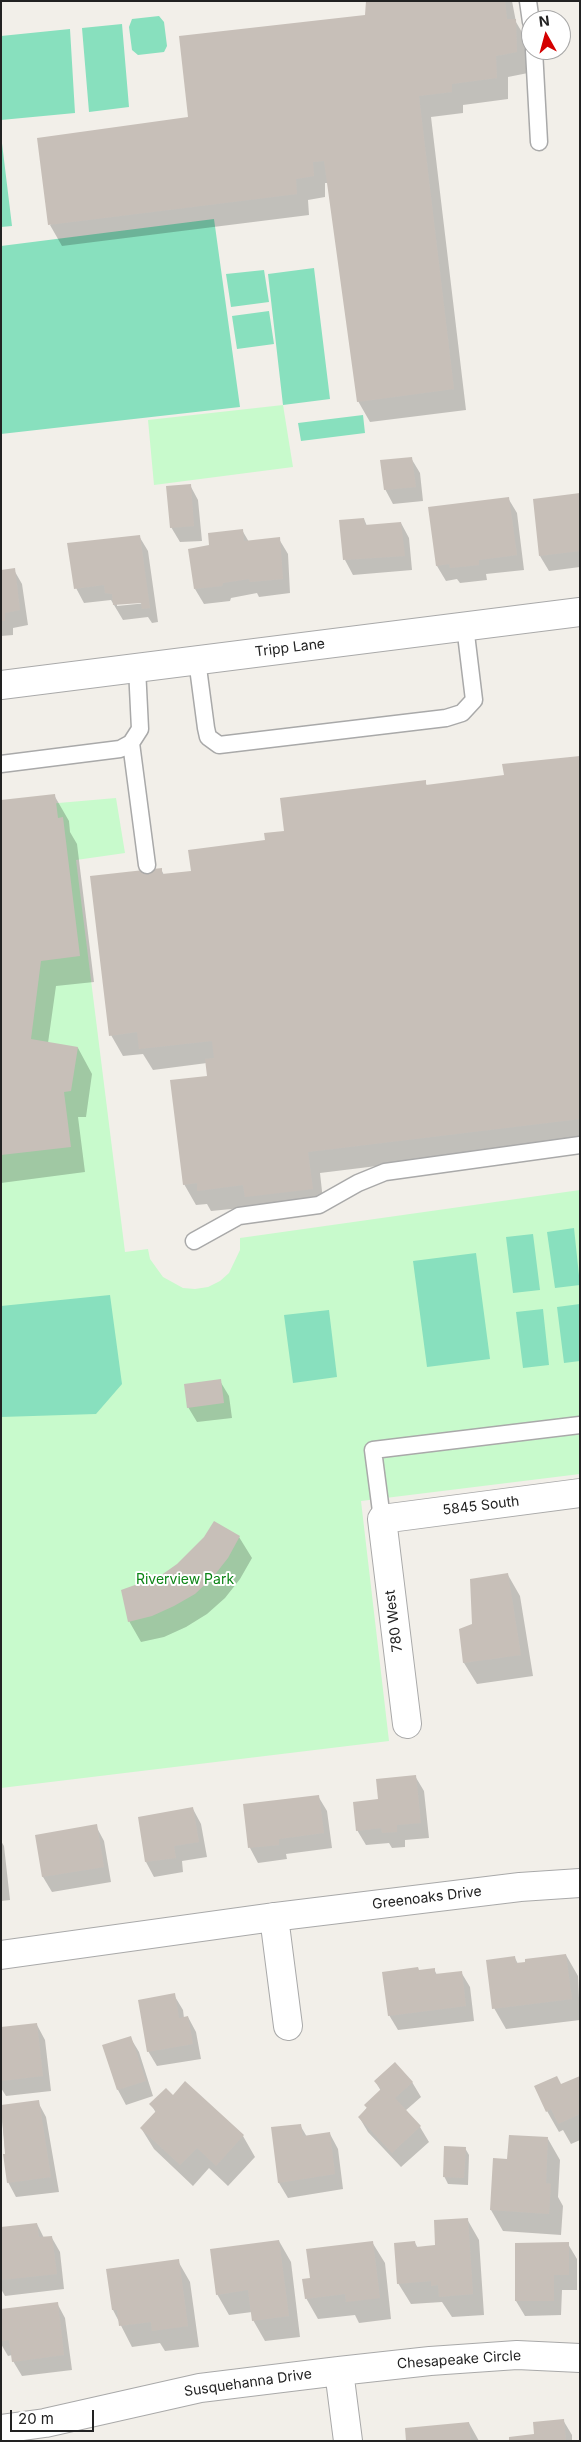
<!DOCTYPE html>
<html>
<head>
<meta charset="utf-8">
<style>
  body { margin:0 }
  #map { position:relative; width:581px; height:2442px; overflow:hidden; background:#f2efe9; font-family:Inter,sans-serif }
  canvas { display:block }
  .frame { position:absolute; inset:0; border:2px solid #222; pointer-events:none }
  .north { position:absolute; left:521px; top:10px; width:50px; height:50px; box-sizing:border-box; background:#fff; border:1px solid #a7a7a7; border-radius:50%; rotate:353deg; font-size:14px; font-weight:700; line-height:20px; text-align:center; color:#222 }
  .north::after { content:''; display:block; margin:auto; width:18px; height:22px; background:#d40000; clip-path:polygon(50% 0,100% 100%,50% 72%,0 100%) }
  .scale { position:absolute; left:10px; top:2410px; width:84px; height:22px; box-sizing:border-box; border:2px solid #222; border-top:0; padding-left:6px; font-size:15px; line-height:18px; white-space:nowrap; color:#222; -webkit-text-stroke:4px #fff; paint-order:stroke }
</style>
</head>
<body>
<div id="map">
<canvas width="581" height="2442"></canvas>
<div class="frame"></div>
<div class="north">N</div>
<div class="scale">20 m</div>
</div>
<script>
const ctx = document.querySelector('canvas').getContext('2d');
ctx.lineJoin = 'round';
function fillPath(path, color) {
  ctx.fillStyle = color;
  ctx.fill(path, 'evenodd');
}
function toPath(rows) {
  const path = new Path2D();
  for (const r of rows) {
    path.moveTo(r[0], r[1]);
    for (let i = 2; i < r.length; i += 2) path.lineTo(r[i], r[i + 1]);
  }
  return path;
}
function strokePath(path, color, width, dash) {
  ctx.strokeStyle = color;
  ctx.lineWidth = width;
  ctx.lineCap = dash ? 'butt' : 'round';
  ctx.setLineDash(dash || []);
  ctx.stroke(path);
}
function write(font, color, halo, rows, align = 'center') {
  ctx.font = font + ' Inter,sans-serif';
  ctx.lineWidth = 4;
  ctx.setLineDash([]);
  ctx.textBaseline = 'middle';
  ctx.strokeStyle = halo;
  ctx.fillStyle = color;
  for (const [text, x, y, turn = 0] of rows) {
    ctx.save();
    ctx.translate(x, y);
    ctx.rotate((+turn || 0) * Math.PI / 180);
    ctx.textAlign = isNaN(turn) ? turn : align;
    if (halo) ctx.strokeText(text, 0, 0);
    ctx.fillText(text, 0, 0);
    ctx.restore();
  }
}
fillPath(toPath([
  [283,405,293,467,154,485,148,420],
  [116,798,125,853,76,860,125,1252,148,1249,150,1259,163,1277,183,1288,195,1289,208,1287,220,1281,229,1273,240,1250,240,1238,580,1190,580,1474,361,1501,389,1741,1,1788,1,808]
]), '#c8facc');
fillPath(toPath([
  [159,16,164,22,167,46,164,52,138,55,132,50,129,27,132,19],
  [122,24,129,107,89,112,82,28],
  [70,29,75,113,1,120,1,36],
  [1,135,12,226,1,227],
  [214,219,240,407,1,434,1,246],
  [314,268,330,399,283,405,268,274],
  [264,270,269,302,231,307,226,274],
  [269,311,274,344,237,349,232,316],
  [363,415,365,433,301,441,298,423],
  [574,1228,580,1285,555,1288,547,1232],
  [533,1234,540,1290,513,1293,506,1237],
  [476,1253,490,1359,427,1367,413,1261],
  [110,1295,122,1384,96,1414,1,1417,1,1306],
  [580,1304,580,1361,564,1363,557,1307],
  [543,1309,549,1365,523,1368,516,1312],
  [329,1310,337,1377,293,1383,284,1315]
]), '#88e0be');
fillPath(toPath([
  [367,1,512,1,516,22,527,41,528,73,508,77,508,99,463,105,463,113,431,117,466,410,370,422,358,401,328,183,325,183,325,197,308,200,309,215,62,246,50,225,189,118,366,17],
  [411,458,420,473,423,501,393,504,385,489],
  [190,485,198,500,202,541,180,542,171,527],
  [580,494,580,567,549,571,540,556],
  [508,498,517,513,524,570,486,574,487,580,460,583,457,579,446,581,437,566,430,508],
  [364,519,367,526,401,523,409,538,412,570,353,575,345,560],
  [242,530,249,542,279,539,288,554,290,593,259,597,257,593,231,598,230,601,204,604,195,589,211,546],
  [139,536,148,551,158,622,152,623,148,617,123,620,111,600,84,603,76,588],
  [147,601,147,603,117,606,117,604],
  [14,570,22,584,28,625,13,628,13,635,1,636,1,571],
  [580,757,580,1141,320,1173,324,1209,252,1207,211,1211,207,1204,196,1205,184,1184,209,1077,207,1063,153,1070,143,1054,123,1056,111,1035,161,869,164,875,192,872,285,832,425,781,427,786,505,776],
  [54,795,69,821,70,832,77,844,94,982,56,986,48,1043,78,1048,92,1074,86,1117,78,1117,85,1172,1,1183,1,802],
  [220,1381,229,1396,232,1418,197,1422,188,1407],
  [239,1537,252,1558,240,1579,225,1598,207,1614,186,1627,164,1637,141,1642,129,1621,161,1577],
  [508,1575,520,1596,533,1676,477,1684,464,1663,460,1630,474,1625],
  [415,1776,424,1791,429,1838,405,1840,405,1847,392,1848,389,1843,366,1845,357,1830,379,1800],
  [318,1796,327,1811,332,1848,286,1854,287,1859,258,1863,250,1848,244,1805],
  [193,1809,201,1824,207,1857,182,1861,183,1872,154,1877,146,1862,139,1818],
  [96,1826,104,1841,111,1882,52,1892,43,1877,36,1836],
  [1,1841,4,1846,10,1900,1,1901],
  [566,1955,578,1976,580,2020,506,2029,494,2008,515,1958,518,1964],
  [434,1969,437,1975,461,1972,470,1987,474,2021,398,2030,389,2015,419,1971],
  [174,1995,183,2010,184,2018,188,2017,196,2032,201,2059,157,2066,148,2051],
  [37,2025,45,2040,51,2091,6,2096,1,2088,1,2051],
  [130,2037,139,2052,153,2096,126,2105,118,2090,103,2046],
  [580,2078,580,2140,571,2144,563,2130,559,2132,547,2111,561,2086],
  [375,2081,412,2082,421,2097,405,2111,420,2127,429,2142,401,2167,368,2132,359,2117,381,2091],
  [185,2083,243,2136,255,2157,228,2186,209,2168,193,2186,154,2149,141,2128,156,2113,151,2104,173,2096],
  [38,2102,46,2117,59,2192,16,2197,8,2182,1,2107],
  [300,2125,307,2137,330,2134,338,2149,343,2189,288,2198,279,2183,273,2129],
  [548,2139,560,2160,558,2197,563,2206,561,2235,503,2231,491,2210,509,2161],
  [465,2148,469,2155,468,2185,448,2184,444,2176],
  [467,2219,479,2240,484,2315,452,2317,442,2302,411,2304,398,2283,415,2243,418,2248,437,2246],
  [37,2224,44,2238,52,2238,60,2252,64,2289,5,2296,1,2289,1,2228],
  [279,2241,291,2262,300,2337,265,2341,253,2320,252,2312,229,2315,217,2294],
  [372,2242,385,2263,391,2319,359,2323,355,2315,318,2319,306,2298,311,2279],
  [516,2244,568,2244,577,2259,577,2290,562,2290,561,2315,525,2316,516,2301],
  [178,2261,190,2282,199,2347,165,2351,160,2343,132,2347,113,2310],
  [57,2303,65,2318,72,2370,22,2376,13,2361,12,2355,8,2356,1,2344,1,2310],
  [563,2420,572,2435,572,2441,510,2441,535,2435],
  [469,2423,479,2441,407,2441]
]), '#0003');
fillPath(toPath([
  [366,1,505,1,507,19,516,19,517,52,496,56,497,78,452,84,452,92,419,96,454,389,357,402,324,161,313,162,314,176,296,179,297,194,48,225,37,138,188,117,179,36,365,15],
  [412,457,416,487,384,490,380,460],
  [191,484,194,526,170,528,166,486],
  [580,493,580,551,539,556,533,499],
  [509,497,517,555,479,560,479,565,450,568,449,564,436,566,428,507],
  [364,518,365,525,401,522,405,556,343,560,339,520],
  [243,529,244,541,280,537,283,579,250,582,249,579,223,583,222,586,194,589,188,549,209,545,208,533],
  [140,535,150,608,142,609,141,603,113,605,112,594,105,593,104,585,74,589,67,543],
  [15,568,20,610,5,613,5,621,1,621,1,570],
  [580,756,580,1119,308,1152,313,1189,245,1197,243,1185,197,1191,197,1183,183,1185,170,1080,207,1076,205,1059,214,1058,212,1041,139,1049,137,1032,109,1036,90,876,162,868,162,874,191,871,188,850,265,840,264,833,284,831,280,798,426,780,426,785,504,775,502,764],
  [55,794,58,818,63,817,80,956,41,961,31,1039,78,1047,71,1091,64,1092,71,1147,1,1155,1,800],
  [221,1379,224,1403,187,1408,184,1384],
  [214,1521,240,1536,228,1558,213,1577,195,1594,174,1606,152,1616,128,1622,121,1590,160,1576,177,1564,204,1537],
  [508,1573,521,1655,463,1663,459,1629,472,1624,470,1579],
  [416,1775,421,1823,397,1825,397,1832,382,1833,381,1828,356,1831,353,1802,378,1799,376,1779],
  [319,1795,324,1833,279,1839,279,1845,248,1848,243,1804],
  [193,1807,199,1842,174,1846,176,1858,145,1862,138,1817],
  [97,1824,104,1867,42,1877,35,1835],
  [566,1954,572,1999,492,2009,486,1960,515,1956,516,1963,525,1962,525,1959],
  [418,1967,419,1970,435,1968,435,1974,462,1971,466,2006,388,2016,382,1972],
  [175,1993,179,2018,188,2016,193,2044,147,2052,138,2000],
  [37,2023,43,2076,1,2081,1,2027],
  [131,2036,146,2081,117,2090,102,2045],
  [395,2062,413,2082,395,2098,421,2126,392,2153,358,2117,367,2108,364,2105,381,2089,374,2081],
  [557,2076,561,2084,580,2076,580,2114,558,2124,551,2109,546,2112,534,2086],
  [185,2081,244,2135,216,2166,197,2148,180,2165,140,2128,156,2111,149,2104,166,2088,173,2095],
  [39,2100,51,2177,7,2183,3,2154,5,2154,1,2105],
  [301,2124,303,2136,330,2132,335,2174,278,2183,271,2127],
  [509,2135,548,2137,546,2183,551,2184,549,2214,490,2210,493,2158,507,2159],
  [444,2146,466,2147,464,2178,443,2177],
  [468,2218,473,2294,439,2297,438,2285,431,2286,431,2281,397,2284,394,2243,415,2241,416,2247,435,2245,434,2220],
  [37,2223,39,2237,52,2236,57,2274,1,2280,1,2227],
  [279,2240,289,2316,252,2321,248,2290,216,2295,210,2249],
  [373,2241,380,2298,346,2302,345,2294,305,2299,302,2279,310,2278,306,2249],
  [569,2242,569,2275,554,2275,554,2301,515,2301,515,2243],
  [179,2259,188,2326,152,2331,151,2322,119,2326,117,2310,112,2310,106,2269],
  [58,2302,64,2355,12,2362,9,2340,1,2341,1,2309],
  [564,2419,566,2441,509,2441,509,2437,534,2434,533,2422],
  [469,2422,471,2441,406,2441,405,2428]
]), '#c7bfb8');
const lane = toPath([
  [528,1,531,22],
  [534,50,539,142],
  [197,660,206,728,208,737,219,745,446,718,462,713,474,700,465,626],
  [131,743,147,865],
  [1,764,120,749,131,743,140,729,137,668],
  [194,1241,239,1216,319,1205,358,1183,385,1172,580,1145],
  [382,1519,373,1450,580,1425]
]);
const street = toPath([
  [1,685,580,612],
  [407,1724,382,1519,580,1493],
  [274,1917,288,2026],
  [1,1955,274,1917,520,1887,580,1883],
  [339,2371,348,2441],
  [1,2429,45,2423,200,2388,339,2371,430,2361,517,2355,580,2358]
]);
strokePath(lane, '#a9a9a9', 19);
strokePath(street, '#a9a9a9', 30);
strokePath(lane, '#fff', 16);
strokePath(street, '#fff', 28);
write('14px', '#222', '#fff', [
  ["Tripp Lane",290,648,-7],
  ["5845 South",481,1506,-7],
  ["780 West",394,1621,-97],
  ["Greenoaks Drive",427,1898,-7],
  ["Chesapeake Circle",459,2360,-4],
  ["Susquehanna Drive",248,2383,-8]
]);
write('14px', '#0c8416', '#fff', [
  ["Riverview Park",185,1580]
]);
</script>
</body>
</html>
